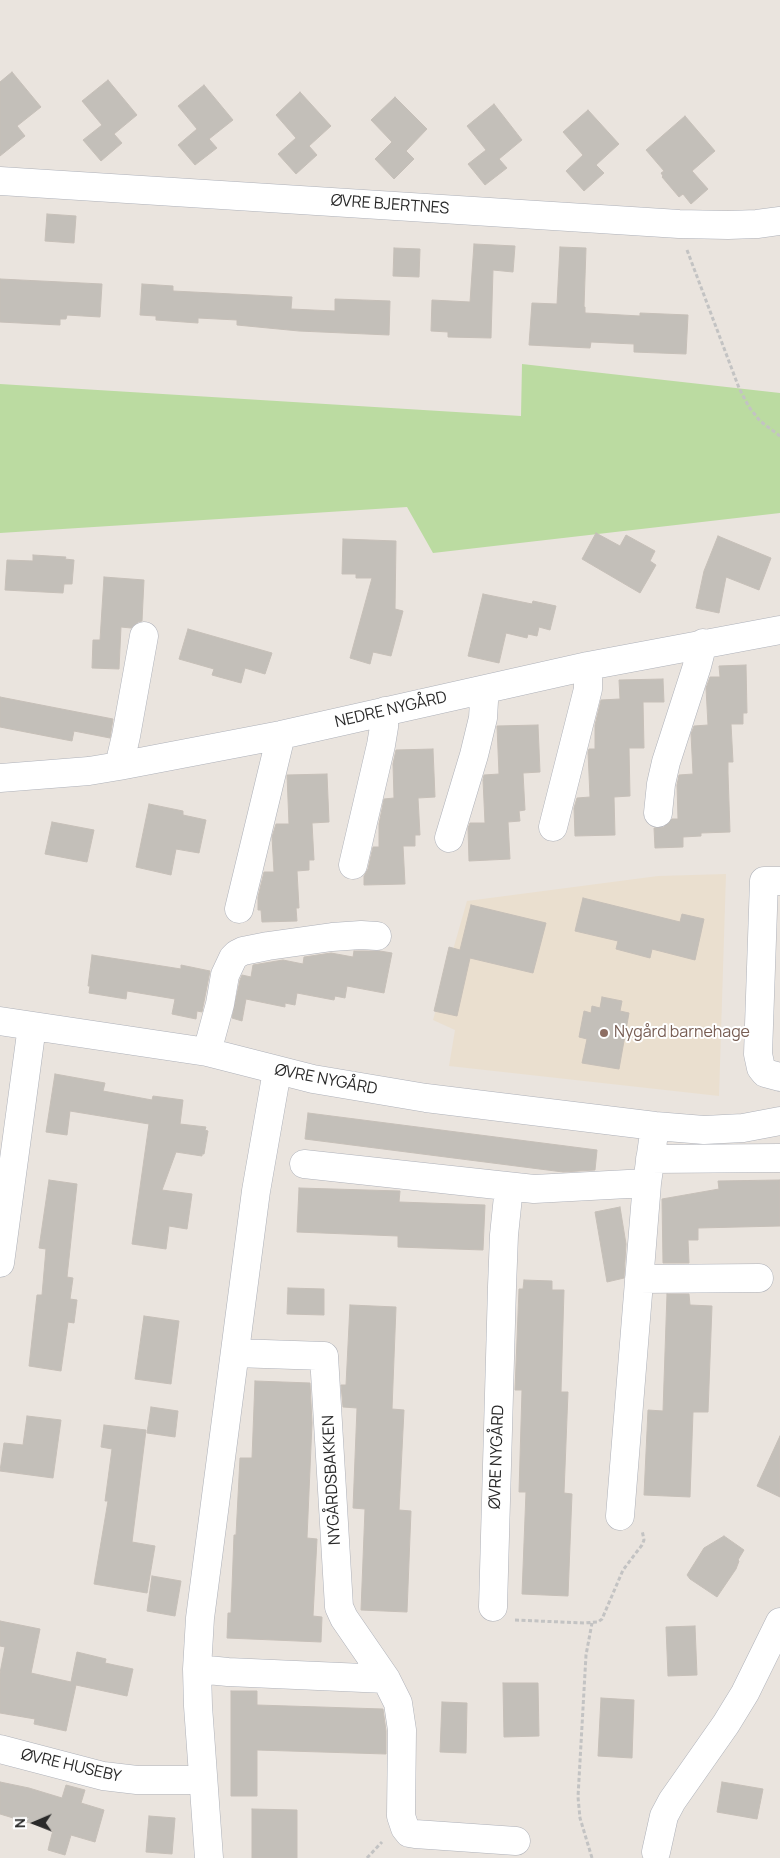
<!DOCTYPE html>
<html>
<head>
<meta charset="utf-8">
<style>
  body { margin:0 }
  #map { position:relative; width:780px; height:1858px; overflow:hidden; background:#eae4de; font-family:Manrope,sans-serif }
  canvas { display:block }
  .north { position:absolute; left:10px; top:1798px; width:50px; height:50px; -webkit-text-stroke:4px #fff; paint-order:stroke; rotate:269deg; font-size:14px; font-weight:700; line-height:20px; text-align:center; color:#2a2a2a }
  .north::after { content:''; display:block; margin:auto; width:18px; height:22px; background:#2a2a2a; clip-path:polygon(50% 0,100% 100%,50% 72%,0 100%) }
</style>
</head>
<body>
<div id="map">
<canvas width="780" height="1858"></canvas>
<div class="north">N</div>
</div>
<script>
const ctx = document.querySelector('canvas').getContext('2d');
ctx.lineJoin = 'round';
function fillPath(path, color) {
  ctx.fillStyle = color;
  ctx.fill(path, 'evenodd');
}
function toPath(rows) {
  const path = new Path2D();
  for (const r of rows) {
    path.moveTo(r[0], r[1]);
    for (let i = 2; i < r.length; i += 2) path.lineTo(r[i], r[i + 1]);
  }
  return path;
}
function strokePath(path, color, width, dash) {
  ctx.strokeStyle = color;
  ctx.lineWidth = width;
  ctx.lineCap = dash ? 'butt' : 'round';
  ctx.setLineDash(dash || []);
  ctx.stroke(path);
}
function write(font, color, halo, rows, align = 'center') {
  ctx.font = font + ' Manrope,sans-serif';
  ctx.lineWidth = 4;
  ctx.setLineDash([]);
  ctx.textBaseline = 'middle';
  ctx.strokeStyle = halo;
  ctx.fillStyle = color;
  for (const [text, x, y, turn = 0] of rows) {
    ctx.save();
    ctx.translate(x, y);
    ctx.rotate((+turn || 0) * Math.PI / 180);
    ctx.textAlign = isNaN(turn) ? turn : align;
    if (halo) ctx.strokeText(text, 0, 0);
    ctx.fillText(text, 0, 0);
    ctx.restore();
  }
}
fillPath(toPath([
  [726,874,719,1096,449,1066,455,1030,433,1020,467,901,658,876]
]), '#eadfcf');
fillPath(toPath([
  [522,364,780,393,780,513,433,553,407,507,0,533,0,384,521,416]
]), '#bbdba1');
const building = toPath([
  [12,72,41,107,17,126,25,136,0,156,0,82,12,72],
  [108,80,137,115,114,134,122,143,101,161,83,140,102,125,82,101,108,80],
  [204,85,233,120,209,139,217,148,195,165,178,145,197,129,178,106,204,85],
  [300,92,331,126,309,146,317,155,296,174,278,154,296,138,276,115,300,92],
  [395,97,427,129,406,151,414,159,394,179,375,159,392,142,371,120,395,97],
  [494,104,522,140,499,159,507,168,485,185,468,164,486,150,467,126,494,104],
  [588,110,619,144,596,165,604,173,584,191,566,171,583,155,563,132,588,110],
  [685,116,715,151,692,171,708,189,691,204,683,194,679,197,662,177,663,176,661,173,664,171,646,150,685,116],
  [47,214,76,216,74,243,45,241,47,214],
  [474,244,515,246,513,272,493,270,491,338,448,337,448,332,431,331,432,300,470,302,474,244],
  [560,247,586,248,584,307,585,307,585,313,640,316,640,313,688,315,686,354,634,352,634,344,591,342,590,348,529,345,532,303,557,304,560,247],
  [394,248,420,249,419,277,393,276,394,248],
  [0,279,102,284,100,317,67,315,66,319,60,319,60,325,0,322,0,279],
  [142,284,173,286,173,291,292,297,291,309,335,311,335,299,390,301,389,335,299,331,237,325,237,320,198,318,198,323,156,320,156,316,140,315,142,284],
  [596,533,620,546,626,535,655,551,650,561,656,565,640,593,582,559,596,533],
  [718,536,771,558,759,590,726,577,719,613,696,608,704,571,718,536],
  [343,539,396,541,395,609,403,611,391,656,373,652,370,664,350,658,372,578,356,578,356,574,342,574,343,539],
  [33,555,66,557,65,559,74,560,72,584,64,584,63,593,5,590,7,560,33,561,33,555],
  [104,577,144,580,142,621,138,622,131,628,121,627,119,669,92,668,93,640,100,640,104,577],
  [483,594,532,604,533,601,556,606,550,630,539,627,537,636,528,634,527,638,506,633,499,663,468,656,483,594],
  [188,629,272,653,265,674,245,668,241,683,212,675,214,669,179,659,188,629],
  [746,665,747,713,743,713,743,724,731,724,733,762,728,762,728,773,730,832,701,833,701,836,683,837,683,847,655,848,654,828,664,827,672,819,678,819,677,785,679,775,693,774,691,734,694,726,708,725,706,688,710,677,720,677,719,666,746,665],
  [663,679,664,702,643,702,644,748,629,748,630,796,614,797,615,835,575,836,574,808,577,798,590,797,588,752,589,749,595,749,595,725,601,700,620,699,619,680,663,679],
  [0,697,113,719,110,738,74,731,72,741,0,727,0,697],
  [538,725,540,772,523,773,525,810,519,811,520,821,508,822,510,859,469,861,468,828,470,823,485,823,483,780,484,775,499,774,497,726,538,725],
  [433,749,435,797,418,798,420,835,415,835,415,846,403,846,405,884,364,885,364,876,368,869,373,847,379,847,379,824,384,799,394,798,393,764,396,750,433,749],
  [327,774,329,822,312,823,314,860,309,860,309,870,297,871,299,908,296,908,297,921,262,922,261,910,258,910,258,897,264,872,274,872,272,837,276,824,289,824,287,775,327,774],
  [149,804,183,811,183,815,206,820,199,853,176,849,171,875,136,867,149,804],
  [52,822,94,830,87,862,45,854,52,822],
  [583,898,680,922,682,914,704,919,695,960,652,949,650,958,616,949,618,941,575,931,583,898],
  [471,905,546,923,533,973,470,958,457,1016,434,1011,449,947,460,950,471,905],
  [354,951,380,951,392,953,384,993,347,986,345,998,335,996,334,1000,297,993,295,1005,285,1003,285,1007,246,999,242,1021,232,1018,240,980,242,975,251,977,253,965,283,960,303,964,304,957,331,953,353,957,354,951],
  [92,955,181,969,181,965,210,971,202,1012,197,1011,196,1019,172,1014,175,999,127,991,126,999,89,993,90,986,88,986,92,955],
  [602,997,622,1001,620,1011,629,1013,619,1069,582,1063,587,1039,579,1037,584,1011,591,1013,592,1006,600,1008,602,997],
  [55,1074,105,1083,103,1091,152,1100,153,1096,183,1100,180,1124,206,1127,205,1130,208,1131,204,1154,202,1154,202,1156,176,1152,162,1190,192,1194,187,1229,169,1226,166,1249,132,1244,149,1124,70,1111,67,1135,46,1132,55,1074],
  [308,1113,597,1150,595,1170,563,1172,305,1139,308,1113],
  [49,1180,77,1184,67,1277,73,1278,70,1299,77,1300,74,1323,68,1322,61,1371,29,1366,37,1295,42,1295,46,1249,39,1248,49,1180],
  [780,1180,780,1226,698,1228,698,1240,688,1240,689,1263,663,1263,662,1199,719,1189,718,1181,780,1180],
  [299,1188,400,1191,399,1202,485,1205,483,1250,398,1247,398,1236,297,1232,299,1188],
  [620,1207,626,1244,624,1278,607,1282,595,1212,620,1207],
  [524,1280,552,1281,552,1290,564,1290,561,1392,568,1392,564,1493,572,1494,568,1596,522,1594,526,1492,519,1492,522,1390,515,1390,519,1289,523,1289,524,1280],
  [288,1288,324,1289,324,1315,287,1314,288,1288],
  [667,1294,689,1294,690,1305,712,1306,708,1412,693,1412,690,1497,644,1495,648,1410,663,1411,667,1294],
  [350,1305,396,1307,392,1409,404,1410,399,1510,411,1511,407,1612,361,1610,365,1509,353,1508,357,1408,343,1407,341,1385,346,1385,350,1305],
  [144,1316,179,1321,171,1384,135,1379,144,1316],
  [255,1381,310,1383,312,1423,307,1538,317,1539,313,1616,322,1617,321,1642,227,1638,228,1613,231,1613,234,1535,236,1535,240,1458,252,1458,255,1381],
  [151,1407,178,1411,175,1437,147,1433,151,1407],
  [27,1416,61,1420,53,1478,0,1471,4,1443,23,1445,27,1416],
  [104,1425,146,1430,132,1542,155,1546,147,1593,94,1584,108,1501,105,1501,112,1449,101,1447,104,1425],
  [780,1436,780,1497,757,1486,780,1436],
  [724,1536,744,1550,738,1560,739,1561,736,1569,717,1597,690,1579,687,1575,704,1548,724,1536],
  [152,1576,181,1581,175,1616,147,1611,152,1576],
  [0,1621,40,1629,31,1673,71,1682,77,1652,106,1659,105,1663,133,1669,127,1696,76,1685,66,1731,34,1724,35,1719,0,1713,0,1673,5,1647,0,1646,0,1621],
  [695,1626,697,1675,668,1676,666,1627,695,1626],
  [503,1683,538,1683,539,1736,504,1737,503,1683],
  [231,1691,257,1691,257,1705,383,1709,386,1731,386,1754,257,1750,257,1796,231,1796,231,1691],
  [601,1698,634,1700,632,1758,598,1756,601,1698],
  [442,1702,467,1703,466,1753,440,1752,442,1702],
  [0,1782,29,1788,62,1798,66,1785,85,1790,81,1803,104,1810,95,1842,71,1835,65,1855,48,1850,53,1830,0,1814,0,1782],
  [722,1782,763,1789,757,1819,717,1812,722,1782],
  [252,1809,297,1810,297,1858,252,1858,252,1809],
  [149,1816,175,1818,172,1854,146,1852,149,1816]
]);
fillPath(building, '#c3bfb9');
strokePath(building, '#c6bfb8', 1);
const minor = toPath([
  [0,181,679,224,728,225,757,224,780,221],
  [119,766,126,736,144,636],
  [0,778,89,771,119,766,281,735,588,666,780,630],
  [658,813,661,784,666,762,697,666,703,643],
  [553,827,588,689,588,666],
  [449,838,474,755,483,718,484,701,480,691],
  [353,865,381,745,384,727,385,711],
  [780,881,764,881,758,1054,761,1068,765,1073,780,1077],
  [239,909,281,735],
  [0,1021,207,1052,313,1079,426,1098,655,1126,704,1130,743,1128,780,1121],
  [207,1052,220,1004,225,975,233,958,237,954,243,951,268,946,332,937,361,935,377,936],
  [650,1159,780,1158],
  [304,1164,534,1189,647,1183],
  [0,1263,32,1026],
  [639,1279,759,1278],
  [235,1353,324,1356,339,1607,344,1618,386,1679,398,1703,402,1730,401,1816,405,1828,409,1833,415,1834,516,1841],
  [620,1516,647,1183,655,1126],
  [493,1607,502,1287,504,1235,509,1187],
  [197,1669,228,1672,386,1679],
  [0,1749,103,1776,137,1780,202,1780],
  [656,1852,664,1816,672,1801,726,1724,745,1693,780,1622],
  [209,1858,198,1706,197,1669,200,1618,256,1191,277,1071]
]);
strokePath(minor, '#aeb1b9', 29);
strokePath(toPath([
  [687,250,739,388,749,407,760,421,780,436],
  [515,1620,584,1623,598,1622,602,1619,623,1570,642,1545,644,1540,642,1530],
  [367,1858,382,1842],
  [592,1858,580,1818,578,1797,586,1655,592,1623]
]), '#c3c3c3', 3, [4, 2.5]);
strokePath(minor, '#fff', 28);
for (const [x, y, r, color] of [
  [604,1033,5,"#8d6e63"]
]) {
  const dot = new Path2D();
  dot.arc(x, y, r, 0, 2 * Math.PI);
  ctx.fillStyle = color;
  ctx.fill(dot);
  strokePath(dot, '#fff', 2);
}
write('16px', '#2a2a2a', '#fff', [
  ["ØVRE BJERTNES",390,205,4],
  ["NEDRE NYGÅRD",391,710,-13],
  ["ØVRE NYGÅRD",326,1080,11],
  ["ØVRE NYGÅRD",497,1457,-88],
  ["NYGÅRDSBAKKEN",332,1480,-93],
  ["ØVRE HUSEBY",71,1766,13]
]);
write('16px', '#785e54', '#fff', [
  ["Nygård barnehage",614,1033]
], 'left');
</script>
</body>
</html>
